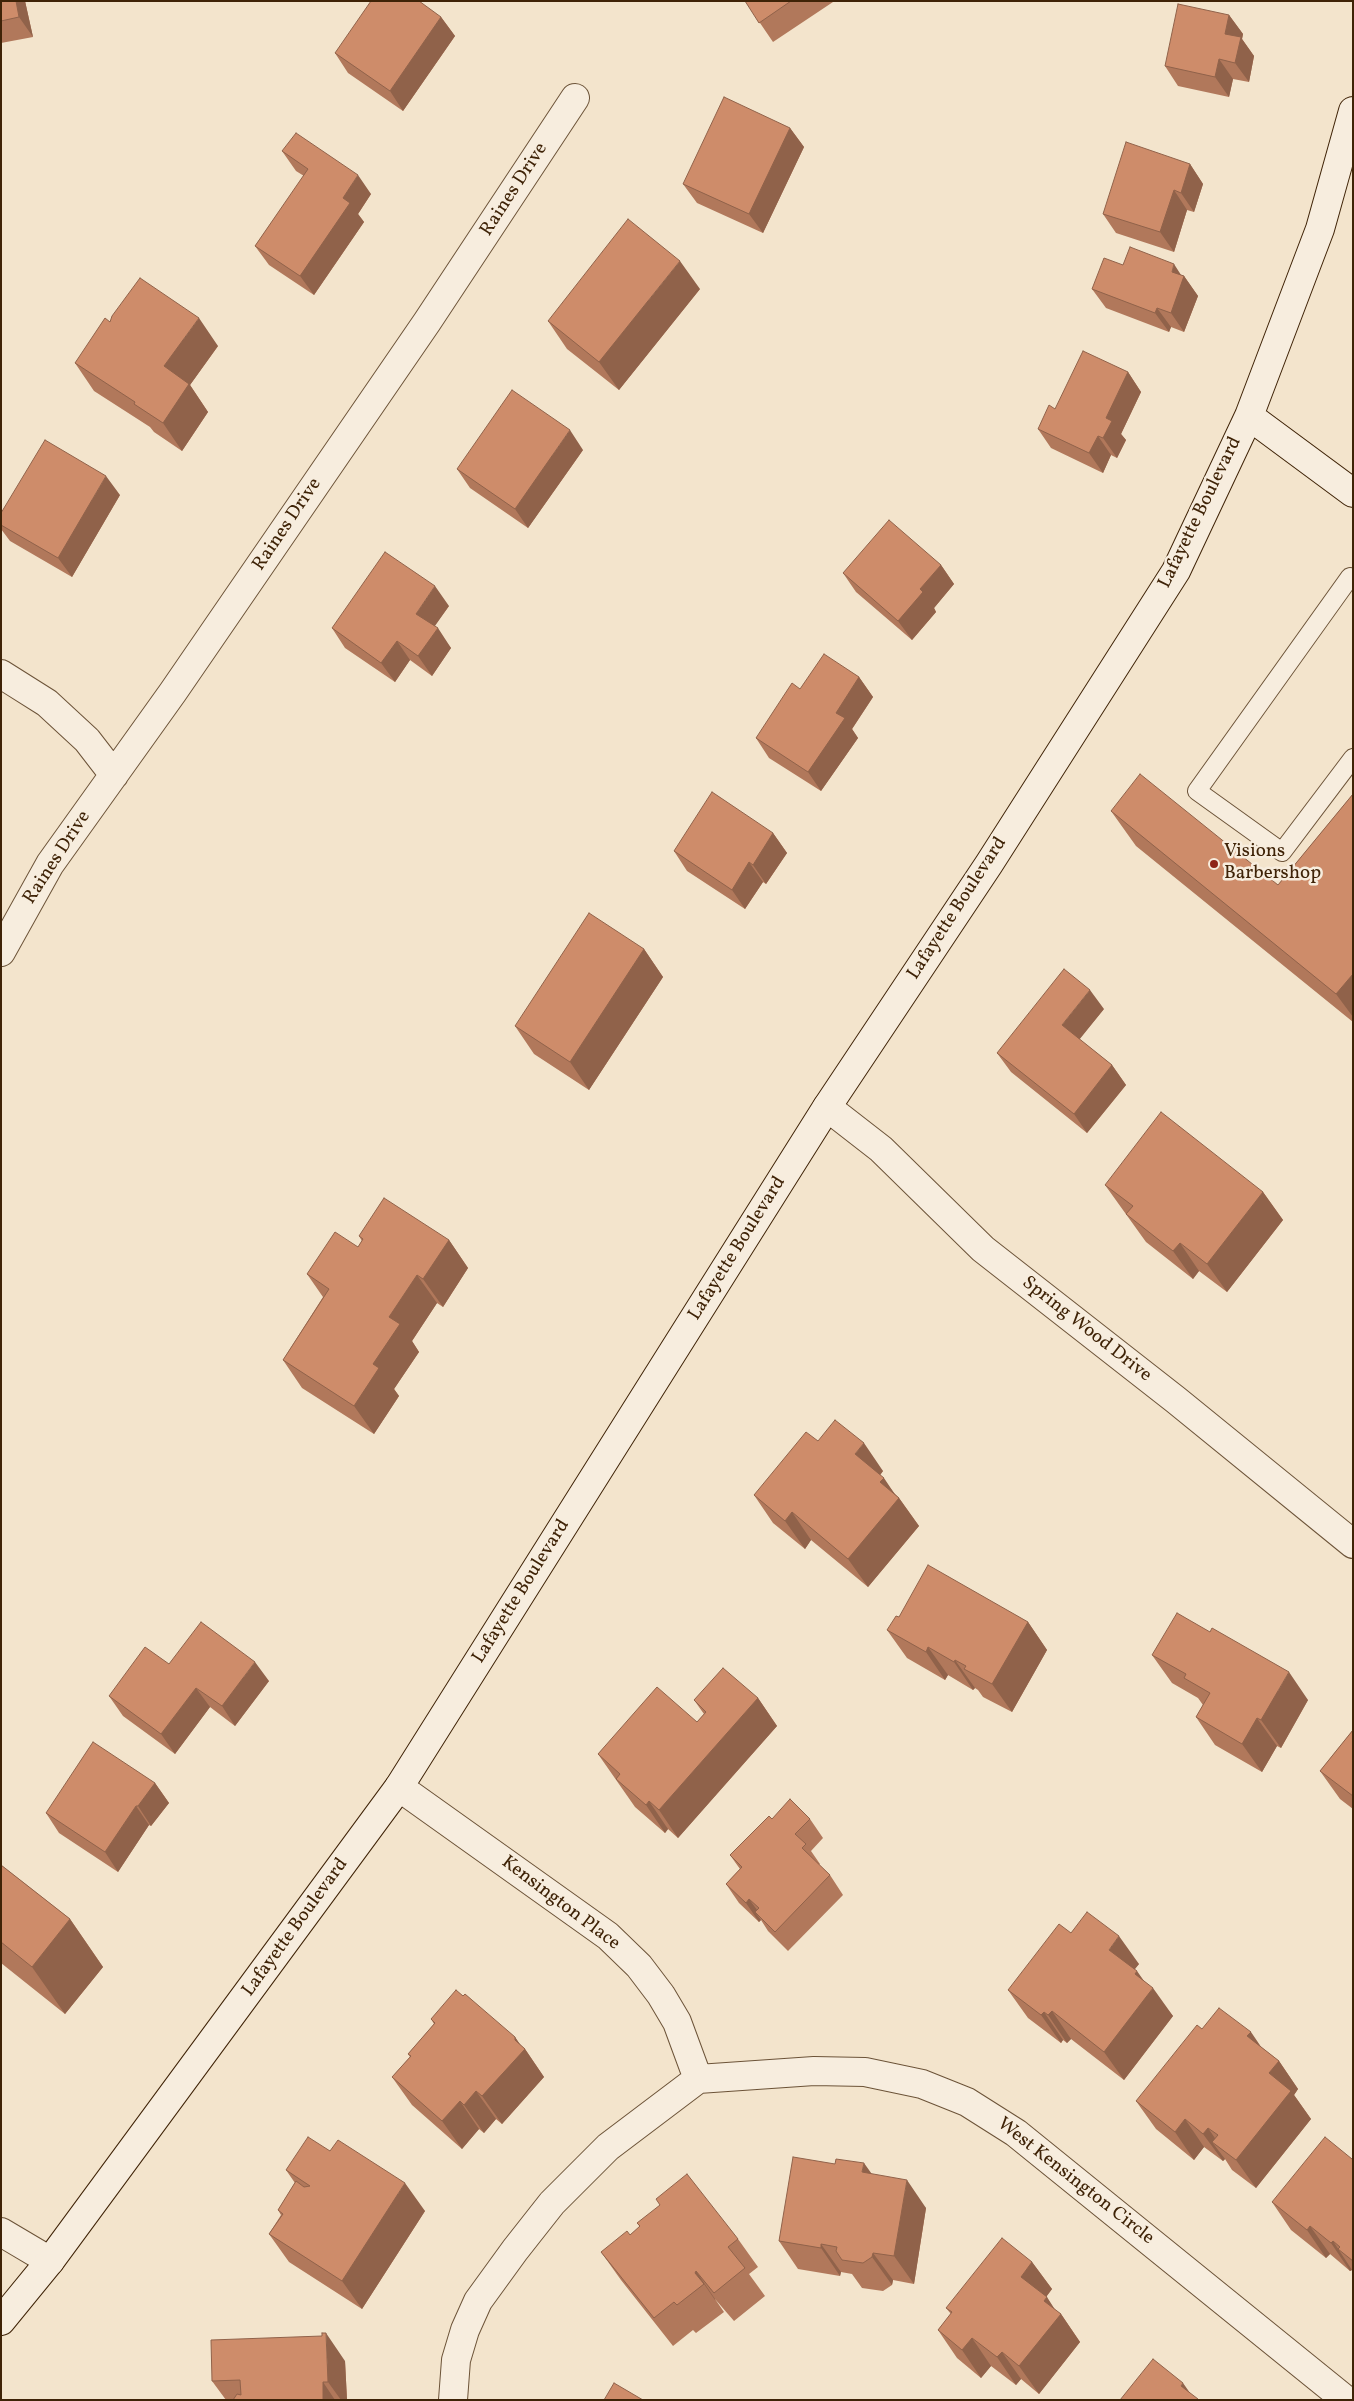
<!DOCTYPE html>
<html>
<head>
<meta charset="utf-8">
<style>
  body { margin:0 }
  #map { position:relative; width:1354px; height:2401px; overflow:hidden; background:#f3e4cc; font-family:Vollkorn,serif }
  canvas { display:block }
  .frame { position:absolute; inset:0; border:2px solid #3f2307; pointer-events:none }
</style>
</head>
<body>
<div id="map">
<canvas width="1354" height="2401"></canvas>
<div class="frame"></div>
</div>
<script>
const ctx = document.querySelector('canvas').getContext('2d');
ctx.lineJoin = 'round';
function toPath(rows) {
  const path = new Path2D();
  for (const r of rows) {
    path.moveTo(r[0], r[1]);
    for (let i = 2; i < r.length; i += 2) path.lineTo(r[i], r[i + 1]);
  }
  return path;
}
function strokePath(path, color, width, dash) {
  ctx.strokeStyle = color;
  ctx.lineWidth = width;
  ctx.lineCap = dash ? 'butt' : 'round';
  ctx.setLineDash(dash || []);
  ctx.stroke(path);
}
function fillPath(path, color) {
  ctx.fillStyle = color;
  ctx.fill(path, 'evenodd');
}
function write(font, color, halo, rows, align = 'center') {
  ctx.font = font + ' Vollkorn,serif';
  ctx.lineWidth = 5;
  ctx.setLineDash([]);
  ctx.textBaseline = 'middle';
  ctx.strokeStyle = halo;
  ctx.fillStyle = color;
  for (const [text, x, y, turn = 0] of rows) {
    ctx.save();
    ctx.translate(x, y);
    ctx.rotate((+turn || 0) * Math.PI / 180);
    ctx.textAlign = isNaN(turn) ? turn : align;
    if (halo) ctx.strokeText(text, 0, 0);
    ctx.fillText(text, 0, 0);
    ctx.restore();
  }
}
const lane = toPath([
  [1353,579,1350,577,1197,791,1282,852,1353,758]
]);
const street = toPath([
  [1,674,47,703,87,740,114,775],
  [1,952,50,864,173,692,427,322,575,98],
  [827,1107,881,1149,983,1249,1176,1400,1353,1544],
  [399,1787,608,1936,639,1966,661,1995,677,2022,698,2079],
  [698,2079,814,2071,865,2072,922,2084,967,2102,1016,2133,1346,2400],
  [1,2232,50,2261],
  [453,2400,456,2360,465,2330,478,2301,515,2250,552,2203,608,2147,698,2079]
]);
const secondary = toPath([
  [1249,416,1353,493],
  [1,2321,50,2261,399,1787,827,1107,989,864,1176,571,1249,416,1320,229,1353,111]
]);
strokePath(lane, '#6c5338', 20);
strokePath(street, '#6c5338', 30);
strokePath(secondary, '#3f2307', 30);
strokePath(lane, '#f7edde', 18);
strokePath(street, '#f7edde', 28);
strokePath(secondary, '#f7edde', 28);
fillPath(toPath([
  [1,1,25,1,33,37,1,43],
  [745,1,832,1,833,2,773,42],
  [1229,15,1243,34,1242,39,1254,56,1249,82,1233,79,1229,97,1178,86,1165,66],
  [441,17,455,36,403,111,348,73,335,53],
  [790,128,804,147,763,233,697,203,683,184],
  [282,151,371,194,358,214,364,222,314,295,269,265,255,246,304,176,296,171],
  [1190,164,1203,184,1194,212,1187,210,1174,252,1116,233,1103,214],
  [1123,265,1184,276,1198,296,1184,332,1171,327,1169,332,1106,308,1092,289],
  [700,289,619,390,567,349,548,321],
  [110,322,218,346,190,385,208,412,182,451,154,432,150,427,94,391,75,363],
  [1128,372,1141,392,1121,434,1126,440,1117,458,1111,455,1103,473,1051,448,1038,429,1055,409],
  [583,450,528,528,470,488,457,469],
  [120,495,72,577,10,541,1,529,1,513],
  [941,565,954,584,934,608,936,612,912,640,856,592,843,573],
  [449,606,434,626,451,648,432,676,410,660,395,682,345,648,332,628],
  [859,677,873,697,852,729,858,738,821,791,769,758,756,738,800,689],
  [1353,794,1353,1022,1136,846,1111,811,1278,885],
  [773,833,787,853,766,884,763,882,745,909,687,871,674,851],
  [644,949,663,977,589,1090,534,1054,515,1026],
  [1104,1009,1079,1039,1112,1065,1126,1085,1087,1133,1011,1072,997,1053],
  [1105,1185,1263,1192,1283,1220,1227,1292,1199,1271,1193,1279,1146,1242],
  [359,1236,449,1240,468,1268,443,1307,437,1303,412,1341,419,1352,394,1389,399,1396,374,1434,302,1388,283,1360,323,1297,307,1274,358,1247,362,1241],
  [818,1441,883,1471,880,1475,895,1494,899,1498,919,1526,868,1587,811,1540,805,1549,773,1523,754,1495],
  [899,1617,1028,1622,1047,1650,1012,1712,983,1697,978,1690,975,1688,973,1690,948,1675,945,1680,907,1658,887,1630],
  [1152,1655,1308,1700,1281,1748,1277,1746,1262,1772,1215,1745,1196,1717,1203,1705,1198,1698,1172,1683],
  [169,1664,269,1681,235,1726,210,1707,175,1754,123,1716,109,1696],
  [758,1698,777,1726,678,1838,668,1829,665,1833,635,1807,598,1754,697,1722,704,1714,694,1700],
  [1353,1730,1353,1809,1340,1799,1320,1771],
  [155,1783,169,1803,151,1826,149,1825,118,1872,59,1833,46,1813],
  [810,1819,823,1838,811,1851,820,1864,819,1865,830,1875,843,1895,788,1951,768,1931,761,1920,759,1922,739,1903,726,1884,740,1869,730,1855],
  [1,1865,70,1919,103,1967,65,2014,1,1963],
  [1071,1933,1139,1964,1134,1969,1173,2016,1124,2080,1071,2039,1067,2043,1063,2040,1061,2043,1028,2018,1008,1990],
  [431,2019,515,2037,520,2045,525,2049,544,2077,502,2124,496,2119,484,2133,479,2129,462,2149,412,2105,392,2077,410,2057,408,2054,434,2024],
  [1261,2047,1279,2061,1298,2089,1294,2095,1311,2119,1256,2188,1232,2170,1225,2159,1223,2161,1204,2147,1194,2160,1156,2129,1136,2101],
  [330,2151,425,2211,362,2309,289,2262,269,2234,281,2215,278,2210,295,2183,286,2170],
  [1353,2158,1353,2271,1352,2270,1350,2271,1330,2254,1326,2258,1291,2230,1272,2202],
  [872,2174,926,2208,914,2284,893,2280,892,2285,883,2291,862,2288,852,2274,841,2272,840,2276,798,2269,779,2241],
  [637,2223,738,2239,758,2267,749,2274,765,2296,734,2321,715,2299,724,2312,696,2333,693,2330,673,2346,621,2280,601,2252,630,2235,640,2227],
  [1032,2262,1052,2289,1046,2297,1055,2310,1061,2314,1080,2342,1039,2394,1021,2379,1016,2385,991,2366,981,2378,957,2358,938,2330,951,2314,946,2308],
  [345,2361,347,2400,226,2400,212,2381]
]), '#b1785b');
fillPath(toPath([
  [16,1,25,1,33,37,19,17],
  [1229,15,1243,34,1242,39,1254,56,1249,82,1235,63,1225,34],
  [441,17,455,36,403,111,390,91],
  [1219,59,1233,79,1229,97,1215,77],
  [790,128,804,147,763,233,749,214],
  [1190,164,1203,184,1194,212,1181,193],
  [358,175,371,194,358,214,364,222,314,295,300,276,343,198],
  [1174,190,1187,210,1174,252,1160,232],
  [680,261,700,289,619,390,599,362],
  [1174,264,1183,278,1184,276,1198,296,1184,332,1171,313,1172,272],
  [1157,308,1171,327,1169,332,1155,313],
  [199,318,218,346,190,385,208,412,182,451,163,423,164,366],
  [1128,372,1141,392,1121,434,1126,440,1117,458,1103,438,1106,418],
  [570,430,583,450,528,528,515,509],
  [1098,436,1111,455,1103,473,1089,453],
  [106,476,120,495,72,577,58,558],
  [941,565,954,584,934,608,936,612,912,640,898,621,920,589],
  [435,586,449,606,430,633,416,614],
  [438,628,451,648,432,676,418,656],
  [397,641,410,660,395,682,381,663],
  [859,677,873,697,852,729,858,738,821,791,808,772,836,713],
  [773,833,787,853,766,884,753,865],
  [749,862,763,882,745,909,732,890],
  [644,949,663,977,589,1090,570,1062],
  [1353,974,1353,1017,1336,994],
  [1090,990,1104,1009,1075,1045,1062,1025],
  [1112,1065,1126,1085,1087,1133,1074,1114],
  [1263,1192,1283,1220,1227,1292,1207,1264],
  [449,1240,468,1268,443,1307,423,1279],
  [1180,1243,1199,1271,1193,1279,1173,1251],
  [417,1275,437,1303,412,1341,419,1352,394,1389,399,1396,374,1434,354,1406,373,1364,389,1317],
  [864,1443,883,1471,875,1482,855,1454],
  [884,1478,898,1499,899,1498,919,1526,868,1587,848,1559,880,1482],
  [792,1512,811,1540,805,1549,785,1521],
  [1028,1622,1047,1650,1012,1712,992,1684],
  [928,1647,948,1675,945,1680,926,1652],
  [955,1660,975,1688,973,1690,954,1662],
  [255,1662,269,1681,235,1726,222,1706],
  [1289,1672,1308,1700,1281,1748,1261,1720],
  [196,1688,210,1707,175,1754,161,1734],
  [758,1698,777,1726,678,1838,659,1810],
  [1257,1718,1277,1746,1262,1772,1242,1744],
  [155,1783,169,1803,151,1826,138,1806],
  [649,1801,668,1829,665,1833,646,1805],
  [136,1806,149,1825,118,1872,105,1852],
  [749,1899,763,1918,755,1912,761,1920,759,1922,746,1903],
  [70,1919,103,1967,65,2014,32,1967],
  [1119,1936,1139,1964,1128,1978,1109,1950],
  [1137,1971,1151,1991,1153,1988,1173,2016,1124,2080,1104,2052,1135,1974],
  [1052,2011,1071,2039,1067,2043,1048,2015],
  [1044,2012,1063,2040,1061,2043,1041,2015],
  [1251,2032,1270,2060,1247,2036],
  [515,2037,524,2050,525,2049,544,2077,502,2124,482,2096,515,2040],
  [1279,2061,1298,2089,1294,2095,1311,2119,1256,2188,1236,2160,1269,2073],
  [476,2091,496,2119,484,2133,464,2105],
  [460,2101,479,2129,462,2149,442,2121],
  [1185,2119,1204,2147,1194,2160,1175,2132],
  [1208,2128,1223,2150,1212,2142,1225,2159,1223,2161,1203,2134],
  [864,2163,884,2191,862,2172],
  [907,2180,926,2208,914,2284,894,2256],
  [405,2183,425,2211,362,2309,342,2281],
  [1310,2226,1330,2254,1326,2258,1307,2230],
  [1333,2241,1352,2270,1350,2271,1331,2243],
  [821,2244,841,2272,840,2276,821,2248],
  [873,2253,893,2280,892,2285,872,2257],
  [1032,2262,1052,2289,1040,2305,1021,2277],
  [696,2271,715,2299,715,2300,704,2284,695,2273],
  [1047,2297,1059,2316,1061,2314,1080,2342,1039,2394,1019,2366,1044,2301],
  [326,2333,345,2361,347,2400,341,2400,328,2382],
  [972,2338,991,2366,981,2378,962,2350],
  [1002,2352,1021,2379,1016,2385,997,2357],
  [323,2382,335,2400,323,2400],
  [1183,2383,1195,2400,1181,2386]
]), '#90624a');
const building = toPath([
  [1,1,16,1,19,17,1,21,1,1],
  [371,1,419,1,441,17,390,91,335,53,371,1],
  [745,1,791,1,759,23,745,1],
  [1178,4,1229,15,1225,34,1241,37,1235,63,1219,59,1215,77,1165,66,1178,4],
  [724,97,790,128,749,214,683,184,724,97],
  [296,133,358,175,343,198,350,203,300,276,255,246,308,169,282,151,296,133],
  [1126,142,1190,164,1181,193,1174,190,1160,232,1103,214,1126,142],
  [628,219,680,261,599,362,548,321,628,219],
  [1130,247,1174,264,1172,272,1184,276,1171,313,1157,308,1155,313,1092,289,1104,258,1123,265,1130,247],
  [140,278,199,318,164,366,189,384,163,423,134,404,135,402,75,363,105,318,110,322,112,316,140,278],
  [1083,351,1128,372,1106,418,1112,421,1103,438,1098,436,1089,453,1038,429,1049,405,1055,409,1083,351],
  [512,390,570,430,515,509,457,469,512,390],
  [45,440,106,476,58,558,1,525,1,513,45,440],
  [889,520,941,565,920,589,923,592,898,621,843,573,889,520],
  [385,552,435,586,416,614,438,628,418,656,397,641,381,663,332,628,385,552],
  [824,654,859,677,836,713,845,718,808,772,756,738,792,683,800,689,824,654],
  [1140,774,1278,885,1353,794,1353,974,1336,994,1111,811,1140,774],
  [712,792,773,833,753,865,749,862,732,890,674,851,712,792],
  [589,913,644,949,570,1062,515,1026,589,913],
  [1064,969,1090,990,1062,1025,1112,1065,1074,1114,997,1053,1064,969],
  [1161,1112,1263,1192,1207,1264,1180,1243,1173,1251,1126,1214,1133,1206,1105,1185,1161,1112],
  [384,1198,449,1240,423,1279,417,1275,389,1317,400,1324,373,1364,379,1368,354,1406,283,1360,329,1289,307,1274,335,1232,358,1247,363,1239,359,1236,384,1198],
  [835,1420,864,1443,855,1454,884,1478,880,1482,899,1498,848,1559,792,1512,785,1521,754,1495,806,1432,818,1441,835,1420],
  [928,1565,1028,1622,992,1684,964,1669,966,1666,955,1660,954,1662,928,1647,926,1652,887,1630,896,1616,899,1617,928,1565],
  [1177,1613,1210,1632,1212,1628,1289,1672,1261,1720,1257,1718,1242,1744,1196,1717,1210,1693,1184,1678,1186,1674,1152,1655,1177,1613],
  [201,1622,255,1662,222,1706,196,1688,161,1734,109,1696,145,1647,169,1664,201,1622],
  [723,1668,758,1698,659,1810,649,1801,646,1805,616,1779,620,1774,598,1754,657,1687,697,1722,706,1712,694,1700,723,1668],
  [1353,1730,1353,1796,1320,1771,1353,1730],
  [93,1742,155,1783,138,1806,136,1806,105,1852,46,1813,93,1742],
  [790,1799,810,1819,795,1834,806,1844,802,1848,830,1875,775,1932,755,1912,759,1908,749,1899,746,1903,726,1884,742,1867,730,1855,769,1816,772,1819,790,1799],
  [1,1865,70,1919,32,1967,1,1942,1,1865],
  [1087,1912,1119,1936,1109,1950,1137,1971,1135,1974,1153,1988,1104,2052,1052,2011,1048,2015,1044,2012,1041,2015,1008,1990,1059,1924,1071,1933,1087,1912],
  [456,1990,463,1996,465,1994,515,2037,515,2040,525,2049,482,2096,476,2091,464,2105,460,2101,442,2121,392,2077,411,2056,408,2054,435,2023,431,2019,456,1990],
  [1219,2008,1251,2032,1247,2036,1279,2061,1269,2073,1291,2091,1236,2160,1212,2142,1218,2135,1208,2128,1203,2134,1185,2119,1175,2132,1136,2101,1197,2025,1202,2029,1219,2008],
  [308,2137,330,2151,338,2140,405,2183,342,2281,269,2234,283,2214,278,2210,296,2181,304,2187,310,2186,286,2170,308,2137],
  [1325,2137,1352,2159,1353,2158,1353,2261,1338,2249,1340,2247,1333,2241,1331,2243,1310,2226,1307,2230,1272,2202,1325,2137],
  [793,2157,835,2164,836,2159,864,2163,862,2172,907,2180,894,2256,873,2253,872,2257,863,2263,842,2260,836,2251,837,2247,821,2244,821,2248,779,2241,793,2157],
  [687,2174,738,2239,728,2247,745,2268,714,2293,696,2271,695,2273,704,2284,677,2305,674,2302,654,2318,601,2252,627,2231,630,2235,640,2226,637,2223,660,2205,656,2199,687,2174],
  [1002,2238,1032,2262,1021,2277,1047,2297,1044,2301,1061,2314,1019,2366,1002,2352,997,2357,972,2338,962,2350,938,2330,952,2312,946,2308,1002,2238],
  [322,2333,326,2333,328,2382,323,2382,323,2400,233,2400,237,2394,241,2395,240,2380,212,2381,211,2340,322,2336,322,2333],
  [1153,2359,1183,2383,1181,2386,1198,2399,1197,2400,1120,2400,1153,2359],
  [614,2383,643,2400,604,2400,614,2383]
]);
fillPath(building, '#ce8c6a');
strokePath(building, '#90624a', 1);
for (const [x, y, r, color] of [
  [1214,864,5,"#8f2418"]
]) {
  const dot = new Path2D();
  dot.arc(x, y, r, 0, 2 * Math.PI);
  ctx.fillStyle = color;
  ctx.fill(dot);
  strokePath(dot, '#f7edde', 2);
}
write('19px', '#3f2307', '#f7edde', [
  ["Raines Drive",515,190,-57],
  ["Lafayette Boulevard",1201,513,-64],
  ["Raines Drive",288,525,-56],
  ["Raines Drive",58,858,-57],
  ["Lafayette Boulevard",958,909,-57],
  ["Lafayette Boulevard",738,1249,-58],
  ["Spring Wood Drive",1086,1330,38],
  ["Lafayette Boulevard",522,1592,-58],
  ["Kensington Place",560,1904,37],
  ["Lafayette Boulevard",296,1928,-54],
  ["West Kensington Circle",1075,2182,38]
]);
write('19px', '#3f2307', '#f7edde', [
  ["Visions",1224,853],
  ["Barbershop",1224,875]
], 'left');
</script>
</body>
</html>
